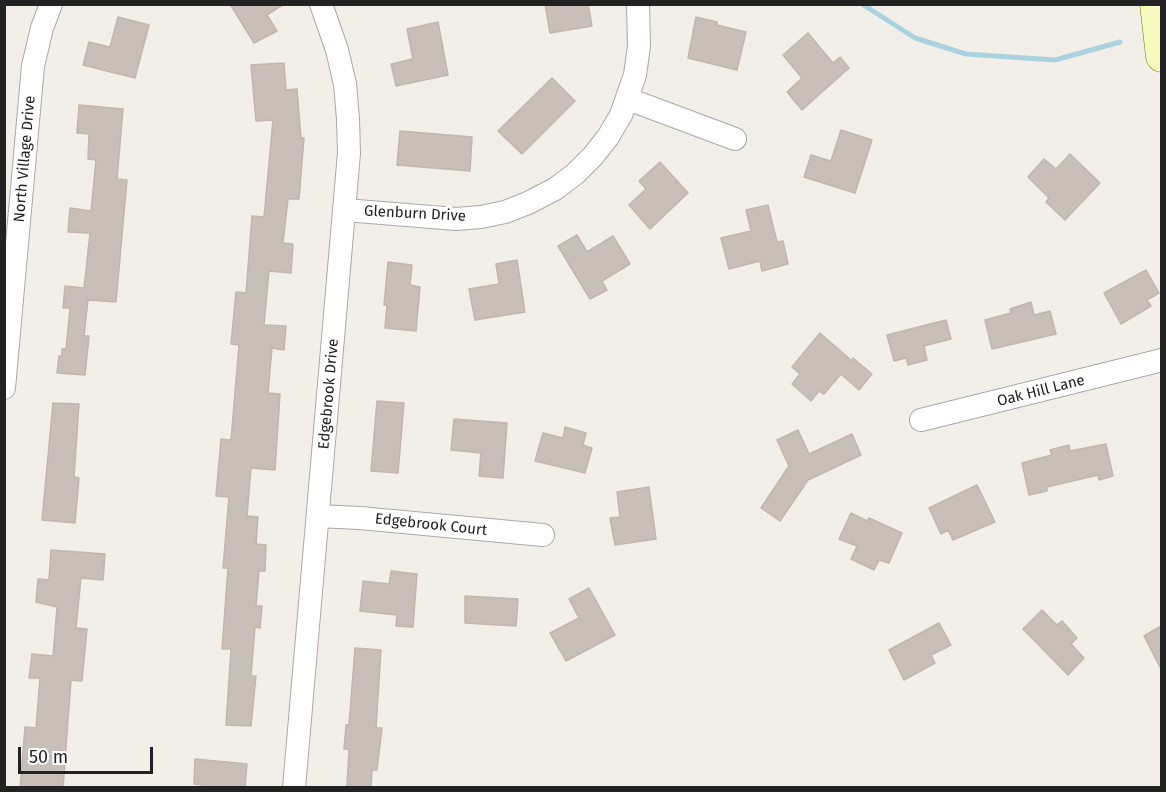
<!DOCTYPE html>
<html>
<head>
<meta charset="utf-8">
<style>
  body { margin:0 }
  #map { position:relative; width:1166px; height:792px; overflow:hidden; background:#f2efe9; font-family:"Fira Sans",sans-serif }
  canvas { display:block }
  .frame { position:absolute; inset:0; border:6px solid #222; pointer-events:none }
  .scale { position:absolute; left:18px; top:747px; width:135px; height:27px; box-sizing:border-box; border:3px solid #222; border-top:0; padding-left:8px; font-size:18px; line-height:21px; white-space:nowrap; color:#222; -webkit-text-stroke:4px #fff; paint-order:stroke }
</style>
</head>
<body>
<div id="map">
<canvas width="1166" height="792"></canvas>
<div class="frame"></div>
<div class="scale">50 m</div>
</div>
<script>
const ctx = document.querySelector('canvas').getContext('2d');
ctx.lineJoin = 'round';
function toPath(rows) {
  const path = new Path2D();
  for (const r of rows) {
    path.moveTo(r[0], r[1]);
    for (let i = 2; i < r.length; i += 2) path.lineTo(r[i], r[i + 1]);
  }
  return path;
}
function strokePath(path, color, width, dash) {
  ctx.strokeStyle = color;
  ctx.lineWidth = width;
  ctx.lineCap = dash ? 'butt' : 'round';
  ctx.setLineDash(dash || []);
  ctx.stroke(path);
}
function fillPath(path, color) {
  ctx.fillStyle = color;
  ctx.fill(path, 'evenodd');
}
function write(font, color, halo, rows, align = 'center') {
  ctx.font = font + ' "Fira Sans",sans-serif';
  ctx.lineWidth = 6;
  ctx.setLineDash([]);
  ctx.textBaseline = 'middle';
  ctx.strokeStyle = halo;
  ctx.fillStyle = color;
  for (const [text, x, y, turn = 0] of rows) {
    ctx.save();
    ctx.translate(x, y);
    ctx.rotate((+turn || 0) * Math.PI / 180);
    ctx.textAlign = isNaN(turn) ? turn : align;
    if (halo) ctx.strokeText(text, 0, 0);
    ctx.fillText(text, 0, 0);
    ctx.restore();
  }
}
strokePath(toPath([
  [862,4,915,38,966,54,1055,60,1120,42]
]), '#aad3df', 5);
const building = toPath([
  [230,4,284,4,267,15,277,31,254,43,230,4],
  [545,4,588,4,592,26,550,33,545,4],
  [118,17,149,25,135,78,83,65,89,42,110,47,118,17],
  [696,17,717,22,717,25,746,32,737,70,688,58,696,17],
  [438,22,448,75,396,86,391,64,413,59,407,29,438,22],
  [808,33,833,63,840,57,849,68,802,110,787,92,802,78,783,55,808,33],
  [284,63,286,90,297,89,301,138,304,138,299,199,288,199,283,243,293,244,291,273,269,271,264,325,286,326,284,350,272,348,268,393,280,394,275,470,251,468,247,516,258,517,256,544,266,545,265,571,259,571,256,606,262,606,260,628,255,627,251,676,256,676,251,726,226,725,231,649,222,649,228,568,223,568,229,497,216,496,221,439,231,440,239,345,231,344,236,292,246,293,252,216,264,217,273,120,256,121,251,65,284,63],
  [552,78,575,101,522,154,498,131,552,78],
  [79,105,123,109,117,179,127,180,116,302,88,300,84,336,89,336,85,375,57,373,59,356,62,356,62,349,66,349,70,308,63,308,65,286,84,288,90,233,68,232,70,208,91,211,96,160,88,159,89,134,77,133,79,105],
  [841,130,872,140,855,193,804,177,811,155,831,161,841,130],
  [400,131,472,137,470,171,397,165,400,131],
  [1070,154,1100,183,1065,220,1046,202,1049,198,1028,177,1044,159,1056,169,1070,154],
  [660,162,688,193,650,229,629,205,646,189,639,181,660,162],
  [768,205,777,242,783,241,788,264,762,271,760,261,729,269,721,238,751,231,746,210,768,205],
  [577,235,587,252,613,236,630,264,602,281,607,290,590,299,558,246,577,235],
  [517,260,525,312,475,320,469,289,499,284,496,264,517,260],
  [388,262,412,265,410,285,420,287,416,331,385,328,387,305,384,305,388,262],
  [1146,270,1159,293,1147,300,1151,306,1121,324,1104,293,1146,270],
  [1031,302,1034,315,1050,311,1056,334,992,349,985,320,1011,313,1010,309,1031,302],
  [946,320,951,339,924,346,927,360,908,365,906,358,894,361,887,335,946,320],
  [820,333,852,361,853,358,872,374,859,390,841,374,824,394,819,391,811,401,792,384,800,374,792,367,820,333],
  [377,401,404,403,398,473,371,471,377,401],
  [53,403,79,404,74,477,79,478,75,523,42,520,53,403],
  [454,419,507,423,503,478,479,476,481,453,451,450,454,419],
  [565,427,586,433,583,445,592,448,585,473,535,461,543,433,563,438,565,427],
  [798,430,809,454,852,434,861,455,808,480,780,521,761,508,789,466,777,440,798,430],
  [1106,444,1113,476,1099,480,1098,475,1047,487,1047,491,1029,495,1022,463,1052,455,1050,450,1069,445,1070,451,1106,444],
  [977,485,995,522,953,540,948,530,941,534,929,508,977,485],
  [649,487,656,539,615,545,610,518,620,517,617,492,649,487],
  [851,513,867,521,869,518,902,533,889,563,879,560,874,570,851,559,857,546,839,539,851,513],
  [51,550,105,554,103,580,81,578,76,628,87,629,82,681,71,680,63,788,20,788,25,727,36,728,40,678,29,678,32,654,53,656,57,607,36,602,38,579,49,580,51,550],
  [391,571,417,574,413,627,396,626,397,615,360,611,363,581,389,584,391,571],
  [589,588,615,635,566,661,550,633,579,618,569,599,589,588],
  [465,596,518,599,516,626,465,623,465,596],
  [1042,610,1057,625,1062,621,1077,638,1071,644,1084,658,1068,675,1023,629,1042,610],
  [939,623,951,645,931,655,935,663,904,680,889,650,939,623],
  [1161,626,1161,669,1144,636,1161,626],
  [355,648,381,650,376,728,382,728,377,770,372,770,371,788,347,786,349,749,344,749,346,725,349,725,355,648],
  [195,759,247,764,245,788,203,788,203,785,194,784,195,759]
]);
fillPath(building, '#c7bfb8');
strokePath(building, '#c4b6ab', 1.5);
const street = toPath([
  [628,99,735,139],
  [345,210,456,219,481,217,505,212,528,203,555,189,575,174,593,156,608,137,621,115,635,75,639,46,638,4],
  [4,388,33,66,42,28,51,4],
  [921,420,1162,360],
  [318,516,360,518,543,535],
  [294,788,349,153,348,119,345,84,337,50,321,4]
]);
const secondary = toPath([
  [1156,4,1162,56]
]);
strokePath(street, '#a9a9a9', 24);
strokePath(secondary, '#707d05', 33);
strokePath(street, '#fff', 22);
strokePath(secondary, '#f7fabf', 32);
write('15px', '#222', '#fff', [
  ["North Village Drive",25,159,-85],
  ["Glenburn Drive",415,214,3],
  ["Oak Hill Lane",1041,391,-14],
  ["Edgebrook Drive",329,394,-85],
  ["Edgebrook Court",431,525,6]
]);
</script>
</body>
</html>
